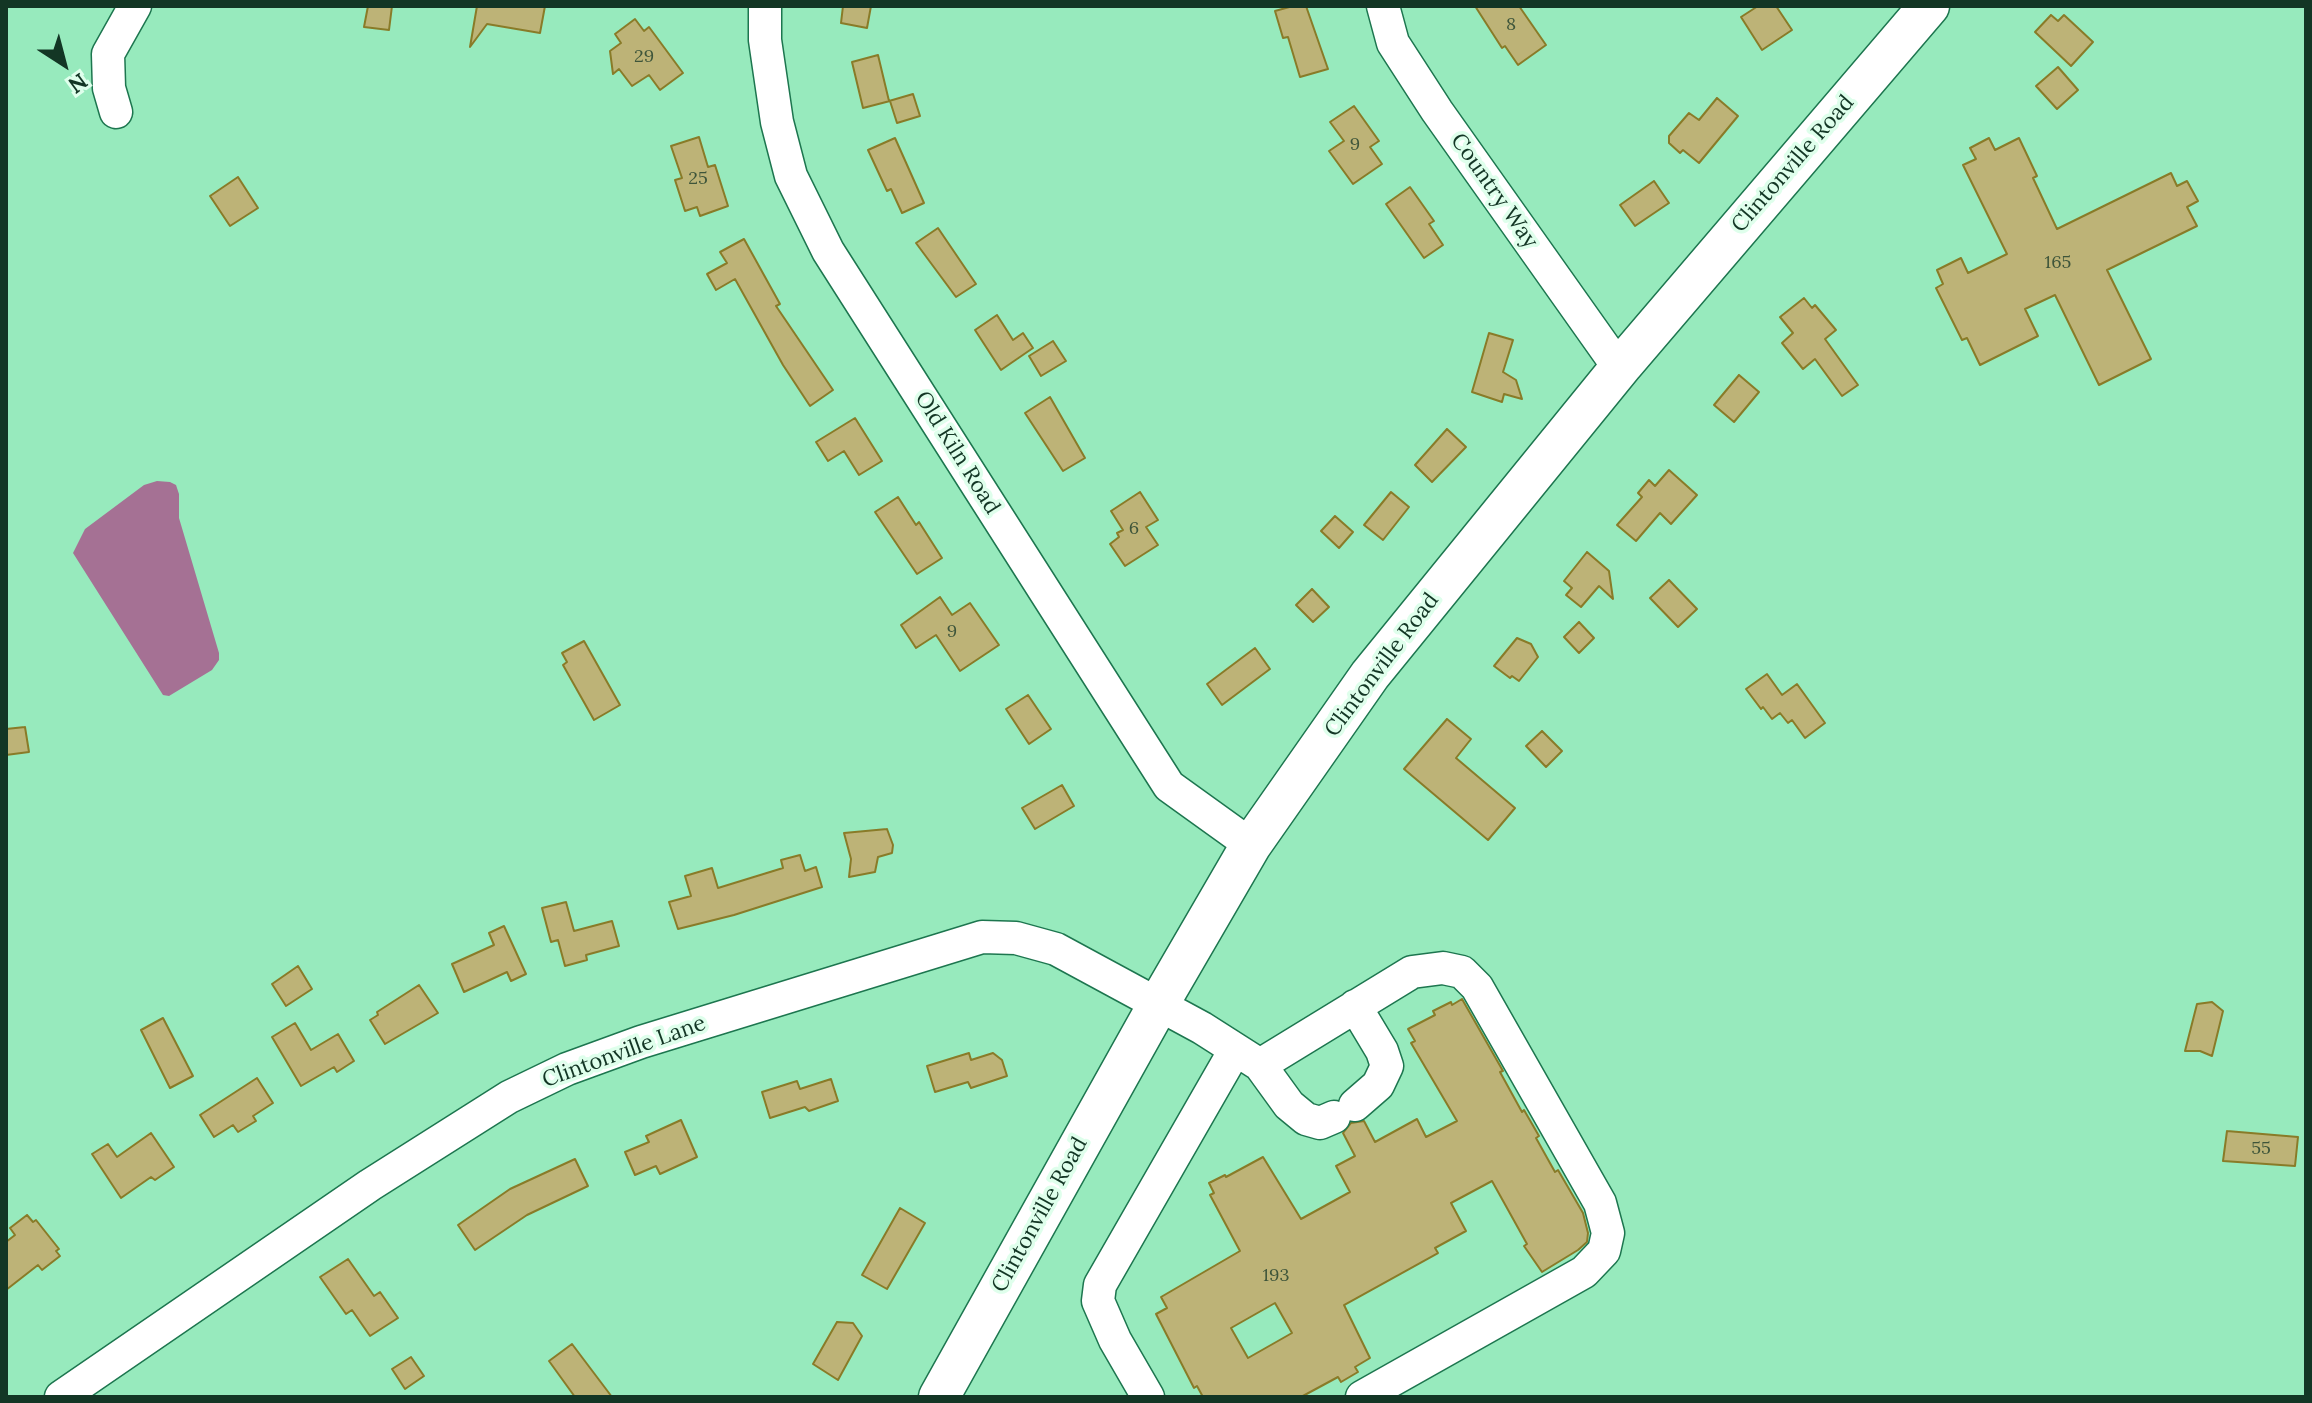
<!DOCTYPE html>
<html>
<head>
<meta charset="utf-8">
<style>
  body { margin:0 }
  #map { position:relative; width:2312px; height:1403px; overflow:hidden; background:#97eabd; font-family:Lora,serif }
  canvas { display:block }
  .frame { position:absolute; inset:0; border:8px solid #133625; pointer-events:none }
  .north { position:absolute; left:24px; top:24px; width:80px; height:80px; -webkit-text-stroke:6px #dfffec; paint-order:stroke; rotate:144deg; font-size:22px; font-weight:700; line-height:32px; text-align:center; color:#133625 }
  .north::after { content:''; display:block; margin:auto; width:28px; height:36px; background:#133625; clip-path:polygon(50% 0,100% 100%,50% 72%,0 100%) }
</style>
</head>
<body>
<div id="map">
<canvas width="2312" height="1403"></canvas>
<div class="frame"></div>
<div class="north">N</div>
</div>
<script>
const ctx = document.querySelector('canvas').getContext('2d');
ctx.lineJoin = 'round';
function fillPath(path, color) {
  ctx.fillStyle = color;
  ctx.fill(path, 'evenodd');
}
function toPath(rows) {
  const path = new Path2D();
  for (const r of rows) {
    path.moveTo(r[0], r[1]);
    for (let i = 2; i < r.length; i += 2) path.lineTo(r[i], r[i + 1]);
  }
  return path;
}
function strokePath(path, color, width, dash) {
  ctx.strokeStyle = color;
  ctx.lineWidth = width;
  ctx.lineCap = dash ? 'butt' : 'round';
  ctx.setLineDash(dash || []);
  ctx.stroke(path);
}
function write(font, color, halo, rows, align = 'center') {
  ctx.font = font + ' Lora,serif';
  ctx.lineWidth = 7;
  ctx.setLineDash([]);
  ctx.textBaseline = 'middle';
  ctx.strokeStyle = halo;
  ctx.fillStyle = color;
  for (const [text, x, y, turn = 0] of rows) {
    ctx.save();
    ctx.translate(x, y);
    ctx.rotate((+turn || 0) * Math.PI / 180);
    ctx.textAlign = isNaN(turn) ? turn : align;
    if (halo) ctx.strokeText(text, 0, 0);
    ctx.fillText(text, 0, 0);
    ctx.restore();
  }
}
fillPath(toPath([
  [157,481,170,482,176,485,179,494,179,518,219,653,219,660,212,670,169,696,163,695,73,553,85,529,144,485]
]), '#a57194');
const building = toPath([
  [368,6,392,6,389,30,364,27,368,6],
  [477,6,545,6,540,33,487,24,470,47,477,6],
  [843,6,871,6,867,28,841,23,843,6],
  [1293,6,1306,6,1328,69,1300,77,1288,37,1283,38,1275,11,1293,6],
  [1475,6,1519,6,1546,45,1518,65,1505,46,1502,48,1475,6],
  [1758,6,1776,6,1792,30,1762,50,1741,17,1758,6],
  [2051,15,2058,21,2064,15,2093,42,2071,66,2035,32,2051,15],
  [635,19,644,31,649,27,683,73,660,90,649,75,632,86,619,69,613,74,610,51,621,43,615,34,635,19],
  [878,55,889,101,913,94,920,116,897,123,890,101,863,108,852,62,878,55],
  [2058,67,2078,90,2057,109,2036,86,2058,67],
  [1717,98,1738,116,1699,163,1683,150,1680,153,1669,143,1669,136,1689,113,1699,120,1717,98],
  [1354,106,1379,141,1370,147,1382,164,1353,184,1329,151,1344,141,1330,122,1354,106],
  [699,137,708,167,715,165,728,206,700,216,697,207,685,211,675,180,682,178,671,146,699,137],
  [895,138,924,203,902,213,891,189,887,191,868,150,895,138],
  [1989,138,1995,150,2019,138,2037,176,2033,178,2057,229,2171,173,2177,186,2187,181,2198,201,2187,207,2197,226,2107,270,2151,359,2099,385,2055,295,2025,309,2038,336,1980,365,1967,338,1962,340,1936,288,1943,284,1937,270,1961,258,1968,273,2007,254,1963,165,1976,159,1970,148,1989,138],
  [238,177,258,208,230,226,210,196,238,177],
  [1654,181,1669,203,1635,226,1620,205,1654,181],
  [1410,187,1434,221,1429,224,1443,245,1424,258,1386,204,1410,187],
  [938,228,976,284,956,297,916,243,938,228],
  [744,239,780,304,776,306,833,390,810,406,783,365,735,279,716,290,707,274,727,263,720,252,744,239],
  [1804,298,1812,308,1815,305,1836,330,1825,339,1858,385,1842,396,1815,359,1803,369,1782,343,1793,333,1780,317,1804,298],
  [997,315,1013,340,1023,333,1033,348,1001,370,975,330,997,315],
  [1489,333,1513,340,1503,372,1516,380,1522,399,1504,394,1502,402,1472,392,1489,333],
  [1053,341,1066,361,1041,376,1029,356,1053,341],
  [1739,375,1759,392,1734,422,1714,405,1739,375],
  [1050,397,1085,458,1063,471,1025,413,1050,397],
  [855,418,882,461,859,475,844,451,828,461,816,442,855,418],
  [1447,429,1466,447,1432,482,1415,465,1447,429],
  [1669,470,1697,495,1671,524,1660,513,1636,541,1617,525,1642,497,1638,493,1649,480,1655,486,1669,470],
  [1140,492,1158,520,1146,527,1158,545,1125,566,1110,544,1119,537,1117,533,1123,530,1111,511,1140,492],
  [1391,492,1409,507,1383,540,1364,525,1391,492],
  [898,497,916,525,919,522,942,558,917,574,875,512,898,497],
  [1335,516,1353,532,1339,548,1321,531,1335,516],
  [1587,552,1609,571,1613,599,1599,586,1581,607,1566,595,1572,588,1564,581,1587,552],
  [1669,580,1697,609,1678,627,1650,598,1669,580],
  [1312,589,1329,607,1313,622,1296,605,1312,589],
  [940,597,952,615,970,603,999,645,960,671,936,635,916,648,901,625,940,597],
  [1579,622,1594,638,1579,653,1564,637,1579,622],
  [1517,638,1531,644,1538,657,1519,681,1512,676,1510,678,1494,666,1517,638],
  [584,641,620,705,594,720,563,665,567,662,562,653,584,641],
  [1255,648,1270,669,1222,705,1207,684,1255,648],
  [1767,674,1782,695,1797,684,1825,723,1805,738,1792,720,1788,723,1780,713,1772,719,1763,707,1761,709,1746,689,1767,674],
  [1028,695,1051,729,1029,744,1006,709,1028,695],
  [1447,719,1471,739,1456,758,1515,808,1488,840,1404,769,1447,719],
  [25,727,29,752,6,755,6,729,25,727],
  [1542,731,1562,751,1546,767,1526,746,1542,731],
  [1062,785,1074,806,1035,829,1022,808,1062,785],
  [887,829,893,845,892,853,878,857,875,872,849,877,851,859,844,833,887,829],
  [800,855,805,871,816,867,822,887,734,915,678,929,669,902,691,896,685,876,712,868,718,888,783,868,781,860,800,855],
  [566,902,574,931,612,921,619,946,586,955,587,960,565,966,558,940,551,942,542,908,566,902],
  [504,926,526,974,511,981,507,972,464,992,452,964,494,945,489,933,504,926],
  [298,966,312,989,286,1006,272,984,298,966],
  [419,985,438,1013,385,1044,370,1020,378,1015,377,1012,419,985],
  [1462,999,1503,1071,1500,1072,1522,1112,1524,1110,1539,1136,1536,1138,1555,1172,1558,1170,1583,1213,1588,1233,1587,1242,1578,1250,1542,1272,1524,1246,1527,1244,1492,1181,1451,1203,1466,1231,1435,1248,1438,1253,1344,1305,1370,1358,1355,1367,1358,1372,1341,1382,1338,1377,1301,1397,1203,1397,1197,1386,1194,1388,1156,1314,1167,1308,1161,1297,1240,1251,1210,1195,1214,1193,1209,1183,1225,1175,1226,1177,1263,1157,1301,1219,1350,1192,1336,1166,1355,1156,1343,1133,1351,1123,1364,1121,1375,1142,1417,1119,1426,1137,1457,1121,1411,1043,1415,1041,1408,1029,1435,1015,1433,1011,1451,1002,1452,1005,1462,999],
  [1275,1303,1292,1333,1248,1358,1231,1328,1275,1303],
  [2212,1002,2223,1011,2212,1056,2200,1051,2185,1051,2197,1004,2212,1002],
  [163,1018,193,1076,170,1088,141,1030,163,1018],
  [295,1023,311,1050,338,1034,354,1061,337,1072,334,1067,301,1086,272,1037,295,1023],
  [969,1053,971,1060,993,1053,1002,1060,1007,1076,971,1088,968,1082,935,1092,927,1066,969,1053],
  [257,1078,273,1103,253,1116,256,1121,238,1132,233,1125,214,1137,200,1115,257,1078],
  [831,1079,838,1101,809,1111,805,1107,770,1118,762,1092,797,1081,800,1089,831,1079],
  [681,1120,697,1157,660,1174,656,1166,635,1175,625,1152,649,1142,646,1136,681,1120],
  [2227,1131,2298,1137,2295,1166,2223,1161,2227,1131],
  [151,1133,174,1167,155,1180,151,1177,121,1198,92,1154,108,1144,117,1157,151,1133],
  [575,1159,588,1186,527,1215,475,1250,458,1225,510,1189,575,1159],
  [900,1208,925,1223,887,1289,862,1275,900,1208],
  [27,1215,33,1222,36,1220,59,1249,56,1251,60,1256,42,1270,38,1265,6,1290,6,1242,15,1235,10,1228,27,1215],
  [348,1259,374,1296,380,1292,398,1318,370,1336,352,1310,346,1314,320,1277,348,1259],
  [837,1322,853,1323,862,1336,838,1380,813,1364,837,1322],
  [572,1344,612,1397,575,1397,549,1361,572,1344],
  [411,1357,424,1376,405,1389,392,1369,411,1357]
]);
fillPath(building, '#bdb377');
strokePath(building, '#897b28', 2);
const minor = toPath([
  [765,6,765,40,777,122,791,176,828,251,1169,786,1251,845],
  [1383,6,1393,43,1437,111,1619,368],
  [116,112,109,88,108,54,135,6],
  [1260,1065,1289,1105,1306,1119,1320,1123,1334,1117],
  [1355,1105,1378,1085,1387,1066,1382,1051,1355,1006],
  [61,1397,370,1185,509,1097,567,1069,641,1042,982,937,1016,938,1056,949,1202,1028,1260,1065,1412,972,1443,968,1462,972,1477,987,1600,1203,1608,1233,1604,1251,1584,1272,1362,1397],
  [1148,1397,1115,1340,1098,1301,1100,1285,1235,1050]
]);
const major = toPath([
  [939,1397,1158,1005,1251,845,1370,675,1623,364,1929,6]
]);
strokePath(minor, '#1d764f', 35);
strokePath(major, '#1d764f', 43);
strokePath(minor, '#fff', 32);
strokePath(major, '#fff', 40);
write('18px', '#3e553a', null, [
  ["8",1511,25],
  ["29",644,57],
  ["9",1355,145],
  ["25",698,179],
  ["165",2058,263],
  ["6",1134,529],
  ["9",952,632],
  ["55",2261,1149],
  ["193",1276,1276]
]);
write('22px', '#133625', '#dfffec', [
  ["Clintonville Road",1793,164,-49],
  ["Country Way",1494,191,55],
  ["Old Kiln Road",957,453,58],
  ["Clintonville Road",1382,665,-53],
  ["Clintonville Lane",624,1052,-20],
  ["Clintonville Road",1040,1215,-61]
]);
</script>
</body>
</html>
